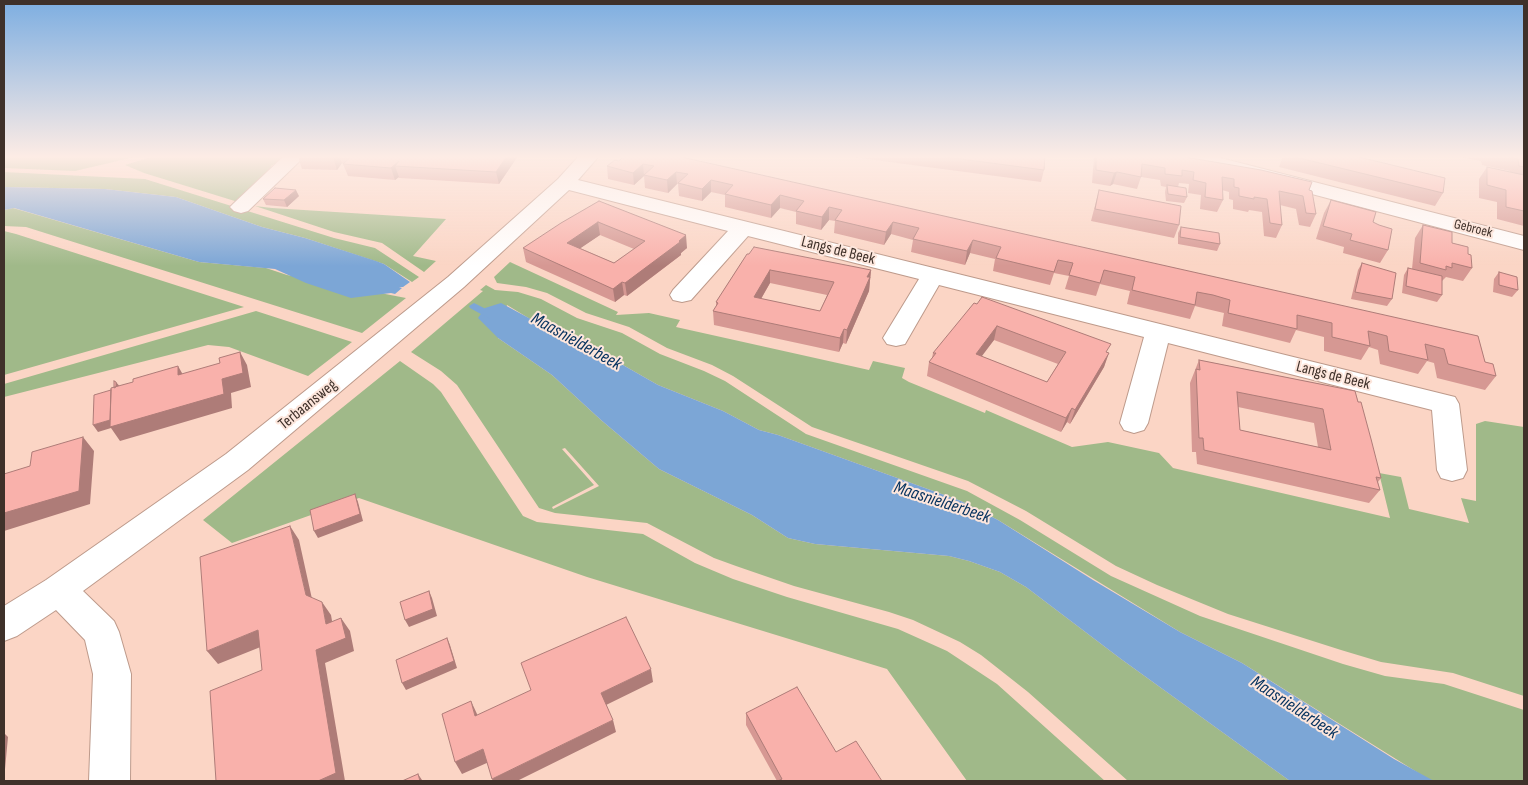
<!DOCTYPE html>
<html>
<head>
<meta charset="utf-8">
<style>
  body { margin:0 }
  #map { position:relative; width:1528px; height:785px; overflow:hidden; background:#fbd5c5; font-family:"Sofia Sans Condensed",sans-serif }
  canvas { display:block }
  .frame { position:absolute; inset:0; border:5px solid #3f312a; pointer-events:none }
</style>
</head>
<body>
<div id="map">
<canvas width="1528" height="785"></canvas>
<div class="frame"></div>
</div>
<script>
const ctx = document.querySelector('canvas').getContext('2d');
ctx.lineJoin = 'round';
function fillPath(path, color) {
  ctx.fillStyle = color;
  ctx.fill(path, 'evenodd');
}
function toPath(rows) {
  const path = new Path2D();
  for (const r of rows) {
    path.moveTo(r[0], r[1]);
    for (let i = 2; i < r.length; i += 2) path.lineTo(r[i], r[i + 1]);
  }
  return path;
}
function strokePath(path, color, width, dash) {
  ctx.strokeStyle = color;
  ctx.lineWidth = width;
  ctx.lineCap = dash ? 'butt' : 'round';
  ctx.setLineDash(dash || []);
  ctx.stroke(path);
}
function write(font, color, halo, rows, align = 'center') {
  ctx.font = font + ' "Sofia Sans Condensed",sans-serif';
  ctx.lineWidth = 4;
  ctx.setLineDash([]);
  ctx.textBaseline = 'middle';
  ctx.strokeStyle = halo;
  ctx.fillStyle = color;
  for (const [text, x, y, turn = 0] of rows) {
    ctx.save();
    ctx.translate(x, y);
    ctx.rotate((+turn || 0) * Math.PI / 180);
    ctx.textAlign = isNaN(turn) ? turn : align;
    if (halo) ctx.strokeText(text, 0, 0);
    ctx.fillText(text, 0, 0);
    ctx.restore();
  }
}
fillPath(toPath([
  [4,156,139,156,75,171,4,168],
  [154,156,290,156,271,166,270,174,238,202,144,173,125,165],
  [4,172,145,179,334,238,375,248,419,277,412,282,384,264,305,238,262,227,176,197,105,189,4,187],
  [255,206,272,208,446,219,413,256,436,261,424,272,382,243,334,232],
  [13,208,199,262,266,268,287,275,406,298,362,333,26,227,4,226,4,210],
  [4,231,16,234,244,307,4,375],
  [510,262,618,312,616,315,649,313,680,320,676,327,869,370,873,361,905,368,902,378,909,382,985,413,986,410,1072,447,1108,442,1159,453,1173,468,1390,518,1379,473,1401,477,1409,509,1469,523,1461,498,1476,501,1476,424,1485,421,1524,427,1524,696,1453,673,1381,662,1341,650,1228,614,1157,585,1116,566,1026,511,968,481,812,427,733,376,712,365,667,348,629,327,586,313,547,293,526,287,497,283,494,277],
  [486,285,495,290,518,292,541,299,577,318,622,333,660,354,704,371,725,381,806,434,967,491,1020,520,1111,576,1200,616,1343,664,1385,676,1444,684,1524,710,1524,781,1434,781,1428,779,1242,663,1180,632,998,520,961,501,778,435,759,430,723,411,658,385,586,344,535,322,507,305,498,338,552,375,601,420,659,469,752,515,788,538,815,544,949,556,969,561,1000,572,1026,587,1121,659,1290,781,1128,781,1028,692,981,655,960,642,913,620,889,612,794,586,736,566,714,558,647,523,555,513,539,508,457,385,441,371,411,352,483,291,480,290],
  [565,448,599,486,553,509,552,507,594,485,562,449],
  [256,311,352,342,308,376,229,347,208,345,4,397,4,384],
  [400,361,433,384,441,392,523,516,537,522,643,534,695,563,733,579,787,597,898,629,947,651,997,684,1105,781,967,781,887,669,587,577,359,498,232,543,203,520]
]), '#a0b989');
fillPath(toPath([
  [4,187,105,189,176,197,262,227,305,238,376,261,384,264,410,282,403,287,399,287,402,288,395,294,391,293,351,298,306,283,275,269,199,262,14,208,4,210],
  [501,303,551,330,586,344,658,385,723,411,759,430,778,435,961,501,998,520,1093,580,1180,632,1242,663,1394,759,1434,781,1290,781,1121,659,1026,587,1000,572,969,561,949,556,815,544,788,538,752,515,659,469,601,420,552,375,498,338,478,318,485,308]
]), '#7ca6d6');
fillPath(toPath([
  [474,303,498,315,499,317,498,319,490,319,470,308,469,306,474,303]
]), '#7ca6d6');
const minor = toPath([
  [284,156,305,156,248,211,241,213,234,211,230,207,234,203,284,156],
  [579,156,599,156,578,180,1455,397,1459,404,1467,470,1463,478,1452,481,1441,478,1437,470,1432,410,1168,343,1148,423,1144,430,1134,433,1124,430,1120,423,1144,337,939,285,905,344,896,346,887,344,883,338,919,279,748,236,691,300,682,302,673,300,670,295,673,290,728,231,569,190,464,287,248,470,83,591,114,621,119,632,131,674,130,781,89,781,93,674,85,640,56,610,17,636,4,641,4,606,46,580,226,454,448,277,558,179,579,156],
  [1181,156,1213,156,1524,236,1524,250,1183,160,1181,156]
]);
strokePath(minor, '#bd9a8b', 2);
fillPath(minor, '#fff');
fillPath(toPath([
  [298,156,518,156,499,184,399,178,399,177,395,180,348,176,343,164,342,163,337,170,302,169],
  [624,156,1478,336,1485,362,1496,376,1485,390,1437,378,1434,363,1427,361,1418,374,1380,364,1378,350,1369,347,1361,360,1324,351,1324,337,1296,330,1290,343,1222,326,1224,313,1207,309,1195,306,1190,319,1127,304,1130,291,1100,284,1096,296,1065,289,1069,276,1054,273,1050,285,993,271,995,259,970,253,965,265,911,252,913,240,891,234,884,245,834,233,835,221,829,220,821,230,796,224,796,212,780,208,771,218,725,207,725,195,711,192,702,201,679,196,678,184,677,184,668,193,645,188,644,176,634,185,608,179,607,166,619,161],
  [844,156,1045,156,1044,170,1041,182],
  [1094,156,1184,156,1185,157,1309,190,1316,214,1310,227,1299,225,1296,209,1280,205,1282,225,1276,238,1264,236,1262,212,1249,210,1248,212,1233,209,1233,200,1229,199,1229,192,1222,190,1223,200,1217,212,1200,209,1201,195,1188,193,1189,184,1179,183,1178,187,1187,197,1184,203,1166,201,1165,192,1166,187,1161,186,1160,180,1141,177,1137,189,1113,184,1110,186,1092,183],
  [1283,156,1355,156,1443,193,1435,206,1279,167],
  [1454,156,1524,156,1524,226,1497,219,1497,202,1479,198,1479,179,1487,167,1510,172,1510,171,1482,165,1481,161],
  [1099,190,1179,225,1174,238,1091,221],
  [299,196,287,207,266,205,263,199],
  [1331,200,1373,222,1388,250,1380,263,1343,253,1344,247,1316,239,1324,213],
  [599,201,687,248,681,253,681,255,627,296,624,295,615,302,526,262,523,248],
  [600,235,634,249,614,263,580,248],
  [1423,225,1452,243,1468,254,1472,268,1463,281,1446,277,1442,281,1442,295,1437,302,1402,293,1404,275,1408,268,1412,269,1415,238],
  [1181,227,1220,244,1217,251,1178,244,1178,233],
  [747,254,871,270,869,291,846,344,843,343,839,352,714,325,713,311,716,307,716,302],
  [770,283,827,295,820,311,761,299],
  [1362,263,1392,299,1387,306,1351,299,1358,270],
  [1499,272,1518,290,1512,297,1493,292,1494,279],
  [977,304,1108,353,1104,367,1088,394,1070,424,1067,422,1061,432,927,376,929,362,932,358,933,353],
  [994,340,1058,364,1047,382,981,356],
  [1199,360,1355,391,1381,478,1378,482,1380,490,1369,503,1197,464,1196,452,1192,452,1190,383],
  [1238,407,1314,423,1318,447,1240,430],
  [746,713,836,752,882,781,777,781,746,725]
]), '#d69893');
fillPath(toPath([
  [333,156,339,156,342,163,337,170,333,157],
  [507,156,518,156,499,184,496,172],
  [399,161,395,166,399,177,395,180,391,168],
  [643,164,644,176,634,185,633,173],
  [676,172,677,184,668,193,667,180],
  [1117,172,1113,184,1110,186,1114,173],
  [711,180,711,192,702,201,702,189],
  [296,190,299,196,287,207,284,200],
  [780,195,780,208,771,218,771,205],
  [829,207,829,220,821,230,822,217],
  [598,222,600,235,569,256,567,243],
  [893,222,891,234,884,245,886,232],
  [686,235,687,248,681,253,681,255,627,296,625,283],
  [973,240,970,253,965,265,967,251],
  [770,270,770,283,754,311,754,297],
  [871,270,869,291,846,344,847,330,867,277],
  [622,282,624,295,615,302,613,289],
  [997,326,994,340,973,368,976,354],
  [844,329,843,343,839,352,840,338],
  [240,352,247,365,251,387,231,393,232,408,120,441,111,428,98,432,93,425,116,418,116,382,122,389,222,379],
  [1109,353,1104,367,1070,424,1075,410],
  [178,366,186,380,178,375],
  [1072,408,1067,422,1061,432,1066,418],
  [83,437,94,451,90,504,4,531,4,513],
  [355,494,358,502,363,521,318,538,314,531],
  [290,526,299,540,314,608,306,595],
  [429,591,432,598,437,616,409,627,405,620],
  [322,602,331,615,335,638,326,624],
  [341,618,350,631,354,651,325,663,345,781,318,781,316,650],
  [258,630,268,644,218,664,207,651],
  [447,638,450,645,457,668,406,690,402,683],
  [651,669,653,682,604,706,601,693],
  [471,701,477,714,481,729,475,716],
  [613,720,616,732,517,781,493,781,492,779],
  [4,733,8,737,4,780],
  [483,749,489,762,462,774,455,762],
  [418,774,422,780,423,781,420,781]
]), '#ae7c78');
const building = toPath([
  [298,156,333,156,333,157,298,156],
  [352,156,507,156,496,172,395,166,399,161,391,168,343,164,352,156],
  [624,156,677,156,1478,336,1485,362,1493,364,1496,376,1448,364,1444,349,1425,344,1428,360,1389,351,1387,336,1368,331,1370,346,1332,337,1332,323,1297,315,1297,329,1228,313,1230,300,1213,295,1197,292,1195,305,1132,290,1135,277,1104,270,1100,283,1069,275,1073,263,1058,260,1054,272,996,258,1001,247,973,240,967,251,913,239,919,228,893,222,886,232,835,220,842,210,829,207,822,217,796,211,804,201,780,195,771,205,725,194,733,185,711,180,702,189,678,183,688,174,676,172,667,180,644,175,654,166,643,164,633,173,607,166,615,160,619,161,624,156],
  [938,156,1045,156,1044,170,938,156],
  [1096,156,1184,156,1185,157,1261,170,1312,182,1309,190,1312,191,1316,214,1306,213,1303,196,1279,191,1282,225,1270,223,1267,199,1254,197,1254,199,1239,196,1239,188,1234,187,1234,179,1222,177,1223,200,1205,197,1206,183,1193,180,1194,172,1182,170,1182,176,1165,174,1165,168,1142,164,1141,177,1117,172,1114,173,1096,170,1096,156],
  [1291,156,1355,156,1445,178,1443,193,1291,156],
  [1506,156,1524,156,1524,167,1519,166,1518,159,1506,156],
  [1487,167,1524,175,1524,211,1506,207,1506,190,1487,185,1487,167],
  [1167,185,1186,188,1187,197,1168,194,1167,185],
  [275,188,296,190,284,200,263,199,275,188],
  [1099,190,1181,206,1179,225,1095,209,1099,190],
  [1331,200,1376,212,1373,222,1379,225,1392,229,1388,250,1350,240,1352,234,1323,226,1331,200],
  [599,201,686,235,679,241,680,242,625,283,622,282,613,289,523,248,561,223,599,201],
  [598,222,645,241,614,263,567,243,598,222],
  [1423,225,1452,232,1452,243,1468,247,1468,254,1471,255,1472,268,1452,263,1452,268,1446,266,1446,270,1420,263,1423,225],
  [1181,227,1219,233,1220,244,1180,237,1181,227],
  [754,247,871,270,867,277,870,277,847,330,844,329,840,338,713,311,718,303,716,302,747,254,749,254,754,247],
  [770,270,834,282,820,311,754,297,770,270],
  [1362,263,1396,273,1392,299,1355,292,1362,263],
  [1408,268,1442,276,1442,295,1406,286,1408,268],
  [1499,272,1517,277,1518,290,1499,285,1499,272],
  [982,297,1111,344,1106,352,1109,353,1093,380,1075,410,1072,408,1066,418,929,362,936,353,933,353,974,303,977,304,982,297],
  [997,326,1066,352,1047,382,976,354,997,326],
  [240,352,243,373,222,379,224,394,110,427,111,388,133,382,133,379,178,366,178,375,220,363,219,358,240,352],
  [1199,360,1355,391,1358,402,1361,402,1371,439,1381,478,1376,477,1380,490,1204,450,1203,438,1199,438,1196,369,1200,370,1199,360],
  [1237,392,1323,409,1331,450,1240,430,1237,392],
  [114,381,116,382,116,387,114,388,114,381],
  [111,390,110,420,93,425,94,395,111,390],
  [83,437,79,491,4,513,4,474,30,466,32,452,83,437],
  [355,494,360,514,314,531,310,510,355,494],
  [290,526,306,595,322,602,326,624,341,618,346,638,316,650,336,773,318,781,216,781,210,691,262,670,258,630,207,651,200,557,290,526],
  [429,591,433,609,405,620,400,602,429,591],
  [626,617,651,669,601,693,613,720,492,779,483,749,455,762,442,714,471,701,475,716,531,690,521,663,523,662,626,617],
  [447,638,454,661,402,683,396,660,447,638],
  [797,687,836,752,856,741,882,781,778,781,782,779,746,713,797,687],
  [418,774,420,781,402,781,418,774]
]);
fillPath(building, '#f9b1ab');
strokePath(building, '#ae7c78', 1);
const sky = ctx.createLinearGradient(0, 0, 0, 266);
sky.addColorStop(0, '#7daee1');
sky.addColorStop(0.59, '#fdece5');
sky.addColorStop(1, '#fdece500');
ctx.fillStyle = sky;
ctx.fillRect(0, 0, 1528, 266);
write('14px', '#3f312a', '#fde6dc', [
  ["Gebroek",1473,229,14]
]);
write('16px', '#3f312a', '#fde6dc', [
  ["Langs de Beek",838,251,14],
  ["Langs de Beek",1333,376,14],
  ["Terbaansweg",308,405,-39]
]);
write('italic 18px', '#04315e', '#fde6dc', [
  ["Maasnielderbeek",576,342,29],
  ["Maasnielderbeek",942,503,18],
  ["Maasnielderbeek",1294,708,33]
]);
</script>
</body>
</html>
